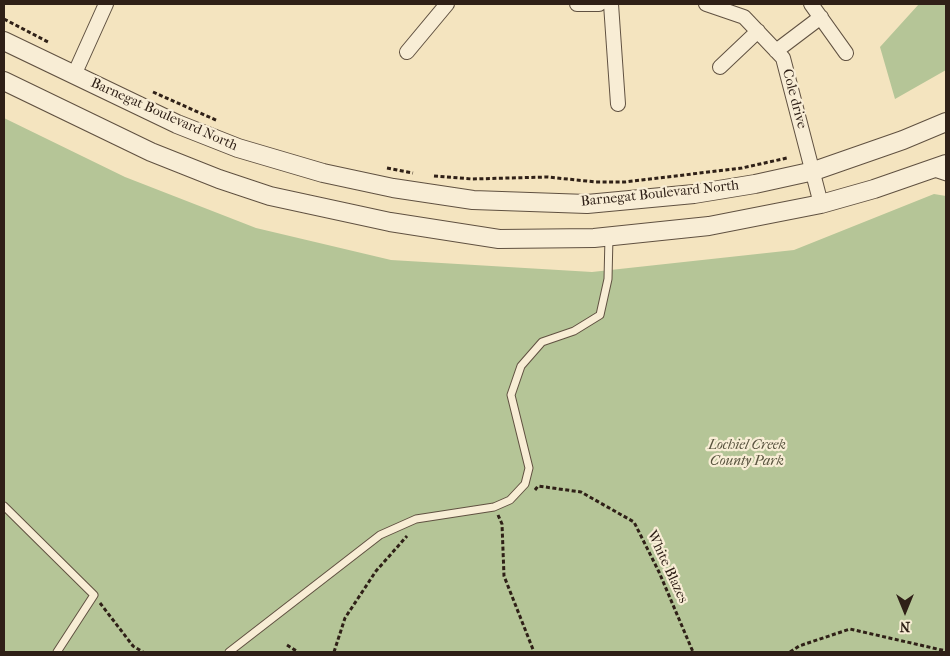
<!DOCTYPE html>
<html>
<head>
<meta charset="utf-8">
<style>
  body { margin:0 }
  #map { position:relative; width:950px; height:656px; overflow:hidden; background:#f4e4bf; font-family:"IM FELL French Canon",serif }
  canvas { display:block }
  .frame { position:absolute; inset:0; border:5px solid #2f2017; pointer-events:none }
  .north { position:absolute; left:880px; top:586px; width:50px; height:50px; -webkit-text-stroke:4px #f8edd5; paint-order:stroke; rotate:180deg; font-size:14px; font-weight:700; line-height:20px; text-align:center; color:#2f2017 }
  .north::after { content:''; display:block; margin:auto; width:18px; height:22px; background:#2f2017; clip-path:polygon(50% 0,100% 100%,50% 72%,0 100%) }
</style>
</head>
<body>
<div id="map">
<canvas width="950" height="656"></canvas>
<div class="frame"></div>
<div class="north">N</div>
</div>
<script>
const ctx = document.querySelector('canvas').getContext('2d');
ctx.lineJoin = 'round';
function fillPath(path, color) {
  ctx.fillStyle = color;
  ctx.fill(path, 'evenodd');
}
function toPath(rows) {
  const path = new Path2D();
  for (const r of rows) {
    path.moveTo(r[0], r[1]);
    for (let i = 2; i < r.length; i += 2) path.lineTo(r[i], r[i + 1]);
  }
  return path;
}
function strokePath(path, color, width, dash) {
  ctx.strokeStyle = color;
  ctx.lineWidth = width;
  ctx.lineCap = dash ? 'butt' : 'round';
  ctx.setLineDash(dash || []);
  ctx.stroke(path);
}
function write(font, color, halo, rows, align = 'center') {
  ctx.font = font + ' "IM FELL French Canon",serif';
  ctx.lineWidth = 4.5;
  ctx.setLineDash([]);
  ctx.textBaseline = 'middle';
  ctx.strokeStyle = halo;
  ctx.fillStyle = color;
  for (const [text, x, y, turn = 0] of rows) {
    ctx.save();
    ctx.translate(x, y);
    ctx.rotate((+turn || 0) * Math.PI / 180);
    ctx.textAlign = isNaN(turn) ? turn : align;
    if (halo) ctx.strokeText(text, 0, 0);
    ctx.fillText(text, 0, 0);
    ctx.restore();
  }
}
fillPath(toPath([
  [919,4,946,4,946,70,895,99,880,47],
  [4,118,125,177,256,228,391,260,592,272,794,250,934,194,946,196,946,652,4,652]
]), '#b5c597');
const service = toPath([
  [934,173,946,177],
  [4,506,94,595,57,652],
  [229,652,380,535,416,519,494,507,510,500,525,484,529,468,511,395,521,366,542,342,574,331,600,315,608,279,609,237]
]);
const minor = toPath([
  [577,4,599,4],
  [611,4,618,104],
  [706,4,744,17,783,58,821,204],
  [811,4,846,53],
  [776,51,821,17],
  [407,52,447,4],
  [720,67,758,31],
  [74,75,106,4]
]);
const tertiary = toPath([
  [4,41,177,124,238,148,323,173,393,188,473,200,587,204,694,194,755,184,814,171,903,140,946,122],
  [4,81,151,152,219,179,270,196,390,222,499,239,594,238,709,226,821,204,874,189,946,164]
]);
strokePath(service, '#605141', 9);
strokePath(minor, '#605141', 16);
strokePath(tertiary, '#605141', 20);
strokePath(toPath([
  [4,19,50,43],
  [153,92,218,121],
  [387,168,413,173],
  [434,176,472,179,548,177,596,182,625,182,742,168,787,158],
  [535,490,538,486,581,492,634,522,659,572,693,652],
  [498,515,502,524,504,576,534,652],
  [100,603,133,646,143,652],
  [287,645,298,652],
  [334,652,345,618,376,571,407,536],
  [790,652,799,646,850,629,946,651]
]), '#2f2017', 3, [4, 2.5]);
strokePath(service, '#f8edd5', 7);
strokePath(minor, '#f8edd5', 14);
strokePath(tertiary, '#f8edd5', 18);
write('14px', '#2f2017', '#f8edd5', [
  ["Cole drive",794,99,75],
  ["Barnegat Boulevard North",164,115,24],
  ["Barnegat Boulevard North",660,194,-6],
  ["White Blazes",667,567,65]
]);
write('italic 14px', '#57523d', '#f8edd5', [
  ["Lochiel Creek",747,446],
  ["County Park",747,462]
]);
</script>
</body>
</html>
